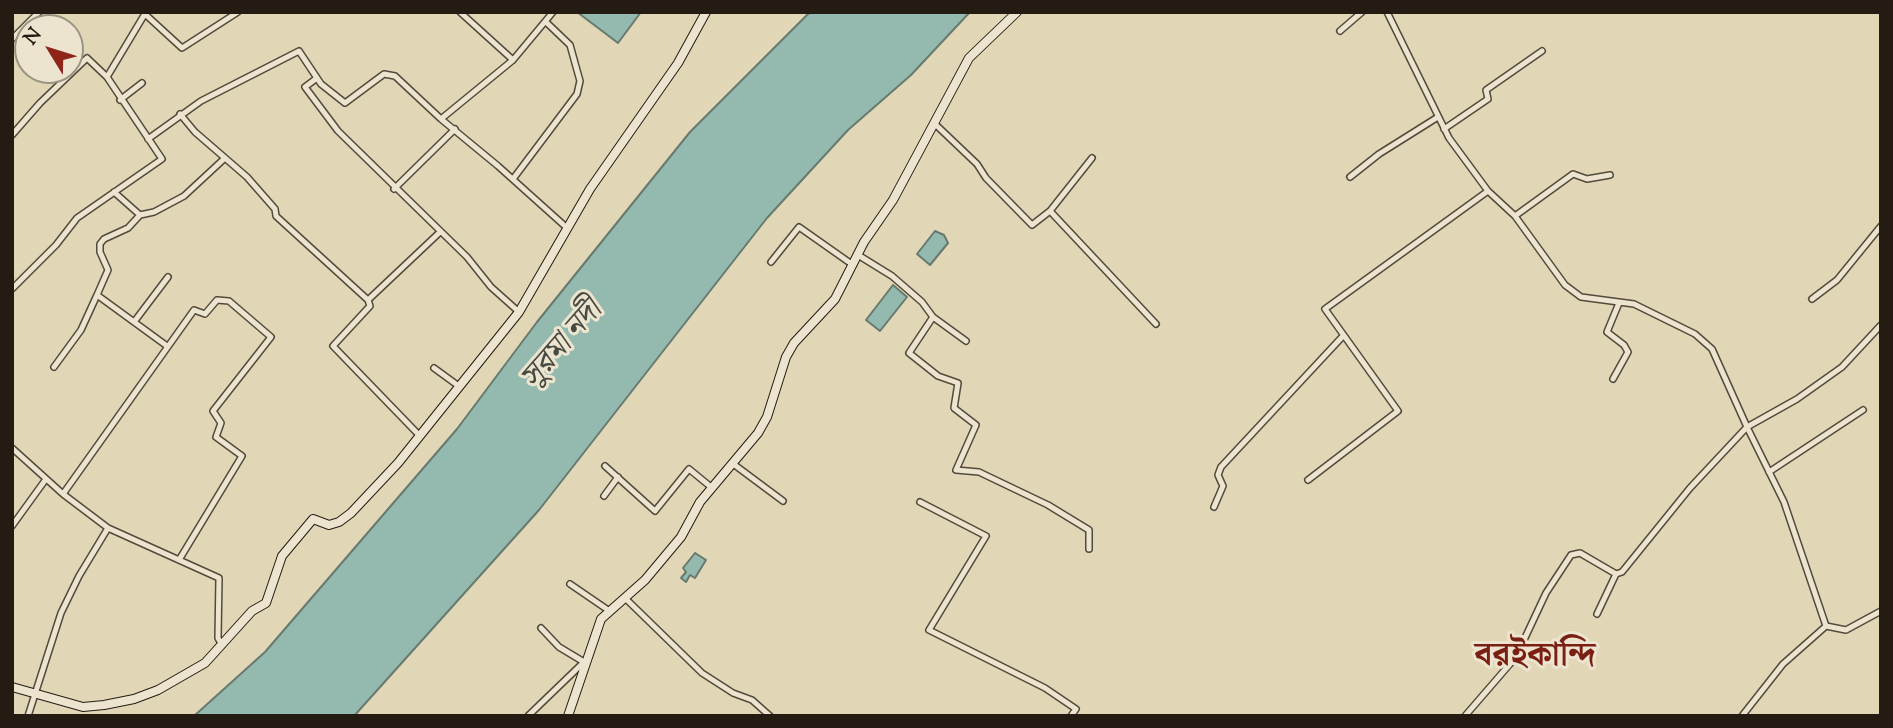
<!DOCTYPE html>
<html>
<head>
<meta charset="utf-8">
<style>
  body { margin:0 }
  #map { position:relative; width:1893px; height:728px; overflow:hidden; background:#e1d6b5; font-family:"Sorts Mill Goudy",serif }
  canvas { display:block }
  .frame { position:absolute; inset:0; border:14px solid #241b12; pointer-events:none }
  .north { position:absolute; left:14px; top:14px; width:70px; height:70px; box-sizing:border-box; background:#ece4cf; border:2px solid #9c9483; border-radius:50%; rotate:308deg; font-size:19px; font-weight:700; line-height:28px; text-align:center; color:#241b12 }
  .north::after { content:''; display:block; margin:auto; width:24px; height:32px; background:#8f2418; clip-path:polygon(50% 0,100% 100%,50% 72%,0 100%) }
</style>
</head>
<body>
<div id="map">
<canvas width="1893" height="728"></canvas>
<div class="frame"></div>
<div class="north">N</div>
</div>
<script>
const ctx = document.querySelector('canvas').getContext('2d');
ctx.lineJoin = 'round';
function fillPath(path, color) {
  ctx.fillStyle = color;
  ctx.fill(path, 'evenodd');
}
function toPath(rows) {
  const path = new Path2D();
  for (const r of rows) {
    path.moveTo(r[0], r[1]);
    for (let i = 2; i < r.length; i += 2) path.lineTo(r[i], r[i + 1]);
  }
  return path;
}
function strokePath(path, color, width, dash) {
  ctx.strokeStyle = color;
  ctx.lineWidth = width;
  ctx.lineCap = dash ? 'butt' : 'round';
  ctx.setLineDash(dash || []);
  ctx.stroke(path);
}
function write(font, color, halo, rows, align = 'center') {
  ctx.font = font + ' "Sorts Mill Goudy","Noto Serif Bengali",serif';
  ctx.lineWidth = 6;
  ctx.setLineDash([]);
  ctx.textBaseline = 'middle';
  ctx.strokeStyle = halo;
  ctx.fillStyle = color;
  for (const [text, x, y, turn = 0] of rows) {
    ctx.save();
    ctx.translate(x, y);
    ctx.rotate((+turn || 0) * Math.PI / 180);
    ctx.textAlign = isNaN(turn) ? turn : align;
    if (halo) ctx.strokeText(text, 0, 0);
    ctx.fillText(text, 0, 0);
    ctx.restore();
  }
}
const water = toPath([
  [577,12,641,12,618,43,577,12],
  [810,12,970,12,911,75,848,130,767,218,539,510,354,716,194,716,265,652,457,429,537,322,690,132,810,12],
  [935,231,944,235,948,243,930,265,917,254,935,231],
  [893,285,907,297,880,331,866,320,893,285],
  [695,553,706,560,695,578,690,575,686,582,681,578,686,572,683,568,695,553]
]);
fillPath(water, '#94b9ae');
strokePath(water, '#677a70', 2);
const street = toPath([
  [460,12,513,60],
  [1387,12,1449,138,1488,191,1515,216,1565,285,1581,297,1634,304,1695,334,1712,349,1747,427,1797,399,1842,367,1881,325],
  [146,15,182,48,238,12],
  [1340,31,1362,12],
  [12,39,39,12],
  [317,78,305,87,338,131,467,257,491,287,519,312],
  [120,100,142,83],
  [180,114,195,132,247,177,275,209,276,216,368,300,439,233],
  [441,119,513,60,553,12],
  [935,124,977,164,986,178,1032,225,1050,211,1092,158],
  [1444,129,1488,99,1486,90,1542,51],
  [12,135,40,103,87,58,107,77],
  [148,139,201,101,299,51,321,84,345,103,384,74,395,76,441,119,498,166,566,227],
  [1350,177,1379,154,1438,117],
  [513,179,577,94,580,81,570,45,546,22],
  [394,189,455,129],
  [114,192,140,215,154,212,184,196,225,158],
  [1050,211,1156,324],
  [1515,216,1573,174,1587,179,1610,175],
  [858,255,892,276,922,302,933,317,909,353,938,376,958,383,954,408,976,425,956,470,979,472,1048,505,1089,530,1089,549],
  [771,262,799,227,853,265],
  [12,289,56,245,77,218,162,159,107,77,146,12],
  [97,295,108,270,100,252,100,244,104,239,128,228,140,215],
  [1812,299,1837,280,1881,226],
  [368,300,370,306,333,346,419,435],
  [933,317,966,341],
  [134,322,168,277],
  [54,367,81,330,97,295,167,346],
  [434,368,460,387],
  [1613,379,1628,352,1624,345,1607,332,1619,303],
  [12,448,63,494,108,528,219,578,218,638,222,645],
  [732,463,783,501],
  [605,466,655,511,689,469,711,487],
  [1769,472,1863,410],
  [1308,480,1398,411,1325,309,1488,191],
  [63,494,194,310,205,314,217,300,229,301,271,337,213,411,221,423,216,437,242,456,179,560],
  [604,496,618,477],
  [920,502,986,536,929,630,1045,688,1076,709,1071,716],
  [1214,507,1223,486,1218,475,1221,467,1343,336],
  [12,526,46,479],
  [570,584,608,610],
  [625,598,702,673,733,693,752,700,770,716],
  [1597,614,1616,574],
  [1826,626,1846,630,1881,611],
  [28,716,61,613,79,576,108,528],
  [528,716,584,662,559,647,541,628],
  [1465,716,1516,657,1546,593,1571,555,1580,553,1616,574,1622,572,1690,488,1747,427,1784,502,1826,626],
  [1742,716,1783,664,1826,626]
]);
const secondary = toPath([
  [12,687,83,707,104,705,134,699,158,690,205,663,252,611,266,603,282,556,313,519,329,525,339,522,351,513,398,463,519,312,590,189,678,63,706,12],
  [568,716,601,619,645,580,681,537,700,502,758,433,767,417,786,357,794,343,835,299,864,242,893,200,969,58,1017,12]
]);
strokePath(street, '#534a3b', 8);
strokePath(secondary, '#241b12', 10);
strokePath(street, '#ece4cf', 5);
strokePath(secondary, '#ece4cf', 8);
write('italic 32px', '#464a41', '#ece4cf', [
  ["সুরমা নদী",564,347,-49]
]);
write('bold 33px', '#7a1f14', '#ece4cf', [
  ["বরইকান্দি",1535,659]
]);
</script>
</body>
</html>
